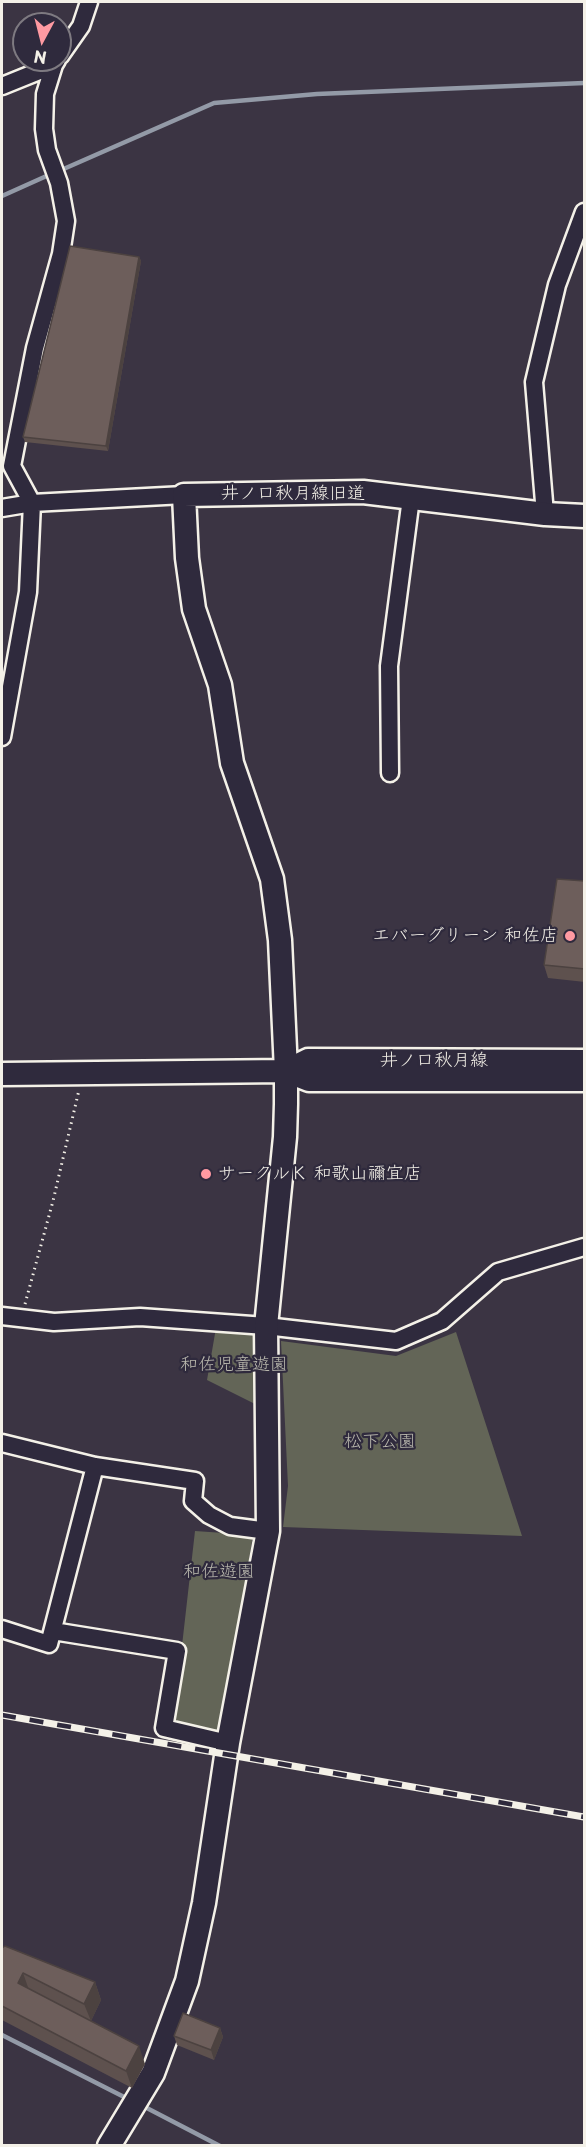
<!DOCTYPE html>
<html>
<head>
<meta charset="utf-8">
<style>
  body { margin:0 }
  #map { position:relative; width:586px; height:2147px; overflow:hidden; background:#3b3443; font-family:"Playpen Sans",sans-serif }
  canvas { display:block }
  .frame { position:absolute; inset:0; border:3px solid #f4f1e8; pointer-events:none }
  .north { position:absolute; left:12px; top:12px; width:60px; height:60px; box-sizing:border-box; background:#2f2a3d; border:2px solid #7e7a81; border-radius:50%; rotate:187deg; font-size:16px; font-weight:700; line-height:24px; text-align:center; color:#f4f1e8 }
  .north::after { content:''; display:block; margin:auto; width:21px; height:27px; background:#ff9aa2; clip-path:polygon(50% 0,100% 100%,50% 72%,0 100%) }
</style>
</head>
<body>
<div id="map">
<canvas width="586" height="2147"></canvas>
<div class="frame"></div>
<div class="north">N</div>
</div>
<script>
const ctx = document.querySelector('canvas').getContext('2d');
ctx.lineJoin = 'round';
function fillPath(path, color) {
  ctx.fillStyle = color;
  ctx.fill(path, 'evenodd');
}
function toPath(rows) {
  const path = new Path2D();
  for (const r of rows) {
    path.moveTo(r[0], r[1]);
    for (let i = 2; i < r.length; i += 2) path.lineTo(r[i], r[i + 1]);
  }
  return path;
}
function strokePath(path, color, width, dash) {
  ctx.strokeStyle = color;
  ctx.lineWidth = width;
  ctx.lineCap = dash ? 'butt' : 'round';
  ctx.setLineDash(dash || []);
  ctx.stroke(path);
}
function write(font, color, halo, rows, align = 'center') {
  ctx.font = font + ' "Playpen Sans","Klee One",sans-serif';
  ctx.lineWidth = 4.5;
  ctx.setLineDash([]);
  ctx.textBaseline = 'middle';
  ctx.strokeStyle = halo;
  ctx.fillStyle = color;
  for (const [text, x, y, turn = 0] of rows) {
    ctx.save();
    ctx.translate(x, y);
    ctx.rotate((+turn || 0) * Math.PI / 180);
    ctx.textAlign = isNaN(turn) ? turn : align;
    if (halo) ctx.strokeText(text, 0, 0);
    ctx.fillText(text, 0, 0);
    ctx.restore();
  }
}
fillPath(toPath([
  [217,1322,259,1334,257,1405,207,1380],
  [456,1332,522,1536,283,1527,288,1486,281,1341,396,1356],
  [195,1531,253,1535,221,1736,173,1725]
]), '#636557');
strokePath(toPath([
  [59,171,214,103,317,94,584,83],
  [2,196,51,174],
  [2,2035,130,2100],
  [141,2105,220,2146]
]), '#939aa7', 4.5);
const street = toPath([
  [60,56,81,26,89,2],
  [2,86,54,65],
  [2,508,32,503,184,495],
  [545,514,534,382,557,285,584,212],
  [2,737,28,592,32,503,12,466,35,348,61,254,66,221,59,183,47,150,44,129,45,94,54,65,57,60],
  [390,773,389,666,411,498],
  [2,1316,54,1322,140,1317,266,1326,396,1341,442,1321,498,1272,584,1247],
  [2,1443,95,1466,195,1481,193,1501,209,1515,230,1526,268,1531],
  [2,1629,49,1644,95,1466],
  [53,1631,177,1651,164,1728,228,1743]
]);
const secondary = toPath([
  [286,1071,308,1060,584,1061],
  [2,1074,286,1071,309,1080,584,1080],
  [109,2146,153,2073,187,1981,204,1903,228,1743,268,1531,266,1326,285,1137,286,1104,286,1071,280,940,272,879,232,763,220,685,194,609,187,558,184,495,363,492,545,514,584,516]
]);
strokePath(street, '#f4f1e8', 21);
strokePath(secondary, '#f4f1e8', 27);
strokePath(toPath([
  [25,1304,53,1201,79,1090]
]), '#f4f1e8', 3, [1.5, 4.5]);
strokePath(street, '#2f2a3d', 16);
strokePath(secondary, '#2f2a3d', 22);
const rail = toPath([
  [2,1715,584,1817]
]);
strokePath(rail, '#f4f1e8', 7);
strokePath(rail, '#2f2a3d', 4.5, [14]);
fillPath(toPath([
  [139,257,141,261,108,451,25,442,23,437],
  [585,881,585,982,548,978,544,965],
  [2,1948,95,1982,101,2000,91,2021,145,2064,132,2088,2,2020],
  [220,2028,223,2037,214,2060,177,2045,174,2036]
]), '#5e514e');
fillPath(toPath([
  [139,257,141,261,108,451,106,446],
  [23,1973,29,1990,18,1983],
  [95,1982,101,2000,91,2021,84,2004],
  [220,2028,223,2037,214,2060,211,2050],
  [139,2046,145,2064,132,2088,126,2071]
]), '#4c4240');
const building = toPath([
  [70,246,139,257,106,446,23,437,70,246],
  [557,879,585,881,585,969,544,965,557,879],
  [5,1946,95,1982,84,2004,23,1973,18,1983,139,2046,126,2071,2,2006,2,1948,5,1946],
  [183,2013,220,2028,211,2050,174,2036,183,2013]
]);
fillPath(building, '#6d5e5b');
strokePath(building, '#4c4240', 1.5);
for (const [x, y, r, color] of [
  [570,936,6,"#ff9aa2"],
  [206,1174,6,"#ff9aa2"]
]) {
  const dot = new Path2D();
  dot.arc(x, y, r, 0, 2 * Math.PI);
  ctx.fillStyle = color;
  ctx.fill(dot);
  strokePath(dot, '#2f2a3d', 2);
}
write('18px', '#f4f1e8', '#2f2a3d', [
  ["井ノ口秋月線旧道",293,494],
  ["井ノ口秋月線",434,1061]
]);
write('18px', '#f4f1e8', '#2f2a3d', [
  ["エバーグリーン 和佐店",558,936],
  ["サークルＫ 和歌山禰宜店",218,1174,"left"]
], 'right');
write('18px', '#bab9ae', '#2f2a3d', [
  ["和佐児童遊園",234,1365],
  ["松下公園",380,1442],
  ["和佐遊園",219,1572]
]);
</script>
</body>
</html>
